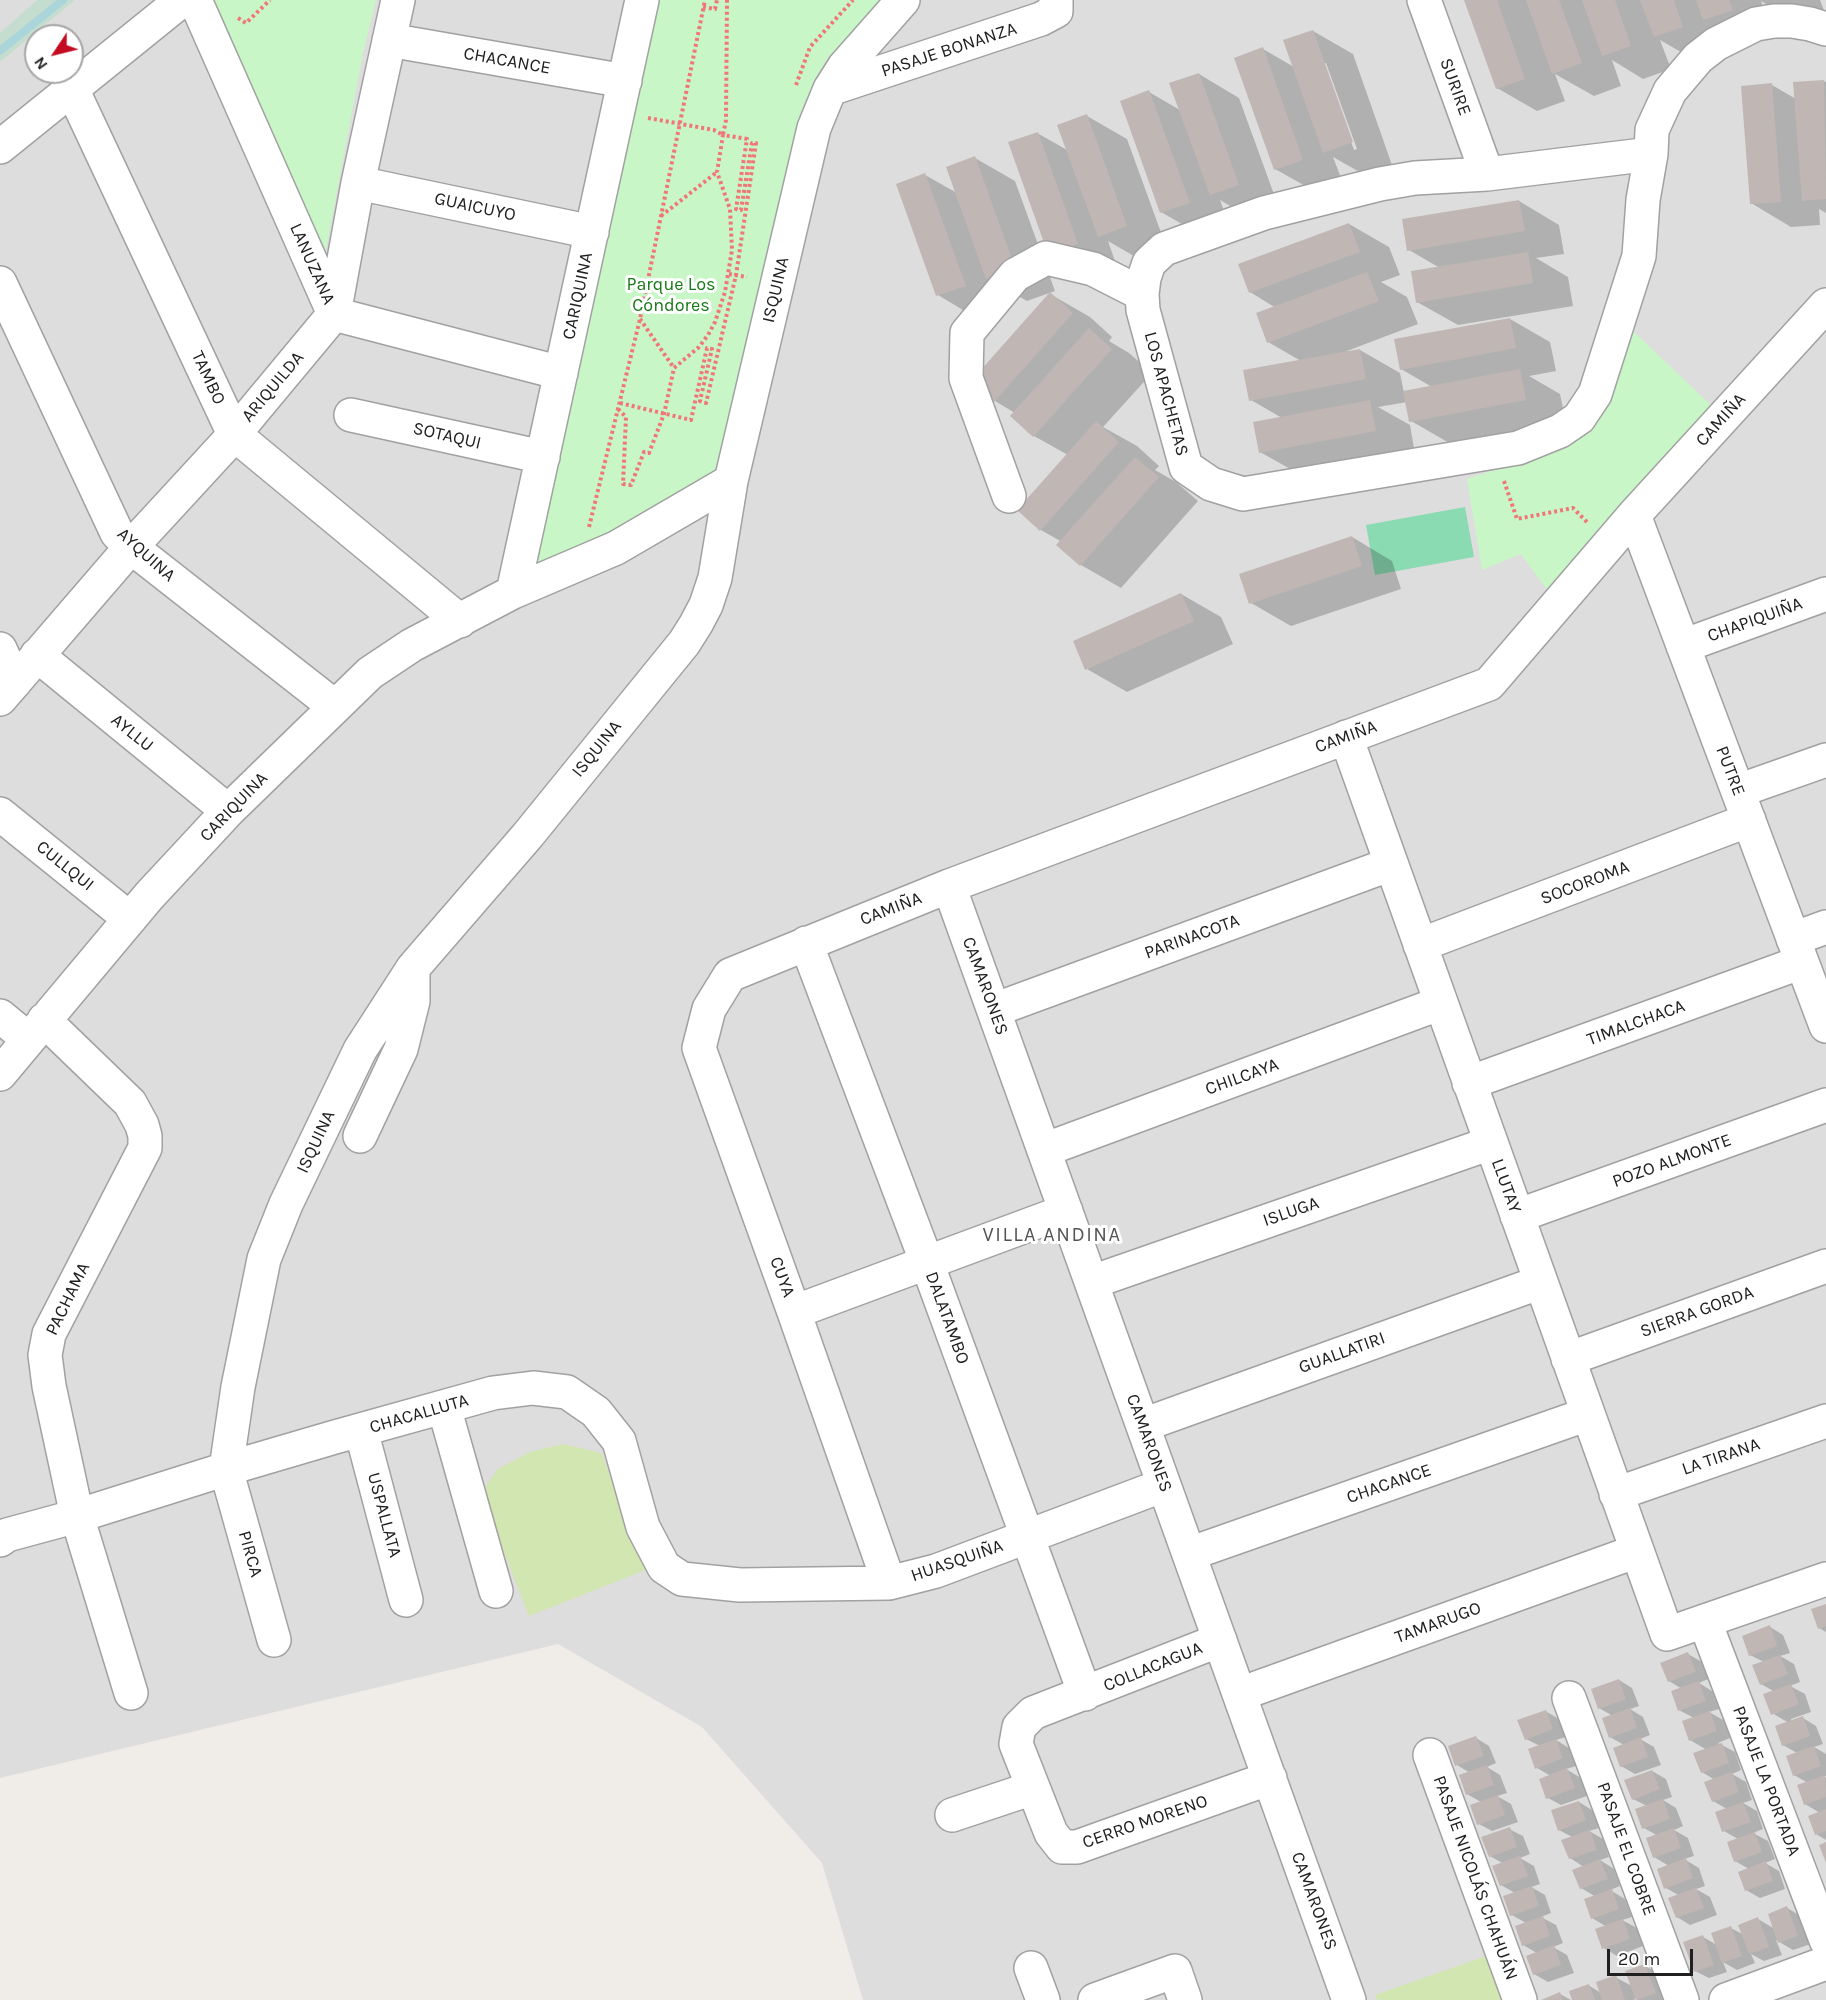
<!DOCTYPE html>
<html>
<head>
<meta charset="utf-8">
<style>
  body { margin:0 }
  #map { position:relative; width:1826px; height:2000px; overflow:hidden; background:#f0ece7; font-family:Karla,sans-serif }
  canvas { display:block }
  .north { position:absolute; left:24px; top:24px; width:60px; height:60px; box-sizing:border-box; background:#fff; border:2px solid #a6a6a6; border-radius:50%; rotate:235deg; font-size:16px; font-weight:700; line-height:24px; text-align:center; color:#202020 }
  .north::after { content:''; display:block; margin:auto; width:21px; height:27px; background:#c30c22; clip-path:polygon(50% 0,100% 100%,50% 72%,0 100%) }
  .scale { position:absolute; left:1607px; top:1949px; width:86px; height:27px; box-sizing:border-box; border:3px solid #202020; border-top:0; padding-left:8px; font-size:18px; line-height:21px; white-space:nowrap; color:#202020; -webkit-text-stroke:4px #fff; paint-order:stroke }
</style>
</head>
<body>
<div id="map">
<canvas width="1826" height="2000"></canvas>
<div class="north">N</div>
<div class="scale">20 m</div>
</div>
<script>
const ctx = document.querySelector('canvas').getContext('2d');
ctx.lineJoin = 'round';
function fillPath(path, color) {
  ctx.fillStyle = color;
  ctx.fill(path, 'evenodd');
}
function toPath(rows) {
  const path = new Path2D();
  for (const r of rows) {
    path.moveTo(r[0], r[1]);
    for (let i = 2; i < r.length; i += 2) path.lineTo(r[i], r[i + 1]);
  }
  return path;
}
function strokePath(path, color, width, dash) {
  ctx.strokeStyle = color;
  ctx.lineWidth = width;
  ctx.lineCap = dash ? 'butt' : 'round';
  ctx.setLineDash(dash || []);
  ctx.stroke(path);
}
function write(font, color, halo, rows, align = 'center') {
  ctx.font = font + ' Karla,sans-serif';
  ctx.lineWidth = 6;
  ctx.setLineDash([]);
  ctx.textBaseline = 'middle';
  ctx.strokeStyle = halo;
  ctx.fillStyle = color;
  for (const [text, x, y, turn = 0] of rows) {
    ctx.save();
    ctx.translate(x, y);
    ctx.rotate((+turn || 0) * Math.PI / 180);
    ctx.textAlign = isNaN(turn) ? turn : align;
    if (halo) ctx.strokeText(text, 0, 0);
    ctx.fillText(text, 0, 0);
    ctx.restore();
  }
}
fillPath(toPath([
  [0,0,1826,0,1826,2000,863,2000,822,1863,702,1727,558,1644,0,1778],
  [36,36,72,36,72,72,36,72]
]), '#dedddd');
fillPath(toPath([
  [563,1444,601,1453,648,1569,529,1616,481,1493,498,1469,530,1452],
  [1486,1956,1501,2000,1377,2000,1375,1995]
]), '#d1e6b0');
fillPath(toPath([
  [37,0,75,0,0,62,0,33]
]), '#c5ddcf');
fillPath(toPath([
  [211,0,376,0,363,53,325,255],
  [655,0,882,0,827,59,804,103,798,123,728,439,718,473,669,506,530,575],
  [1629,327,1717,411,1548,591,1521,554,1482,570,1467,479,1560,448]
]), '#c9f6c7');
fillPath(toPath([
  [1465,507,1474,557,1375,575,1366,525]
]), '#8adab2');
fillPath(toPath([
  [1465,0,1820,0,1825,13,1798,23,1761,1,1772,33,1744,42,1714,25,1723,50,1695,60,1660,40,1671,69,1643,79,1612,60,1621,86,1594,96,1555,74,1565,101,1537,111,1497,88],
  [1313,31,1353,54,1392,165,1365,175,1333,157,1343,183,1316,192,1275,169,1263,49,1294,67],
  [1323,63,1326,63,1357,149,1354,150],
  [1199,74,1239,98,1279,208,1251,218,1220,200,1229,225,1201,235,1161,212,1149,92,1180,110],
  [1824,81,1826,82,1826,213,1819,209,1820,225,1791,227,1751,203,1772,85,1796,99,1795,84],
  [1087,116,1127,139,1167,249,1139,259,1108,241,1117,267,1049,253,1037,133,1069,151],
  [975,158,1015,181,1055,291,1027,301,996,283,978,319,938,295,925,175,957,193],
  [1519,201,1559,225,1564,254,1536,258,1568,277,1573,306,1458,325,1417,302,1440,268,1409,250],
  [1349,224,1389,247,1400,275,1381,282,1407,297,1418,324,1347,351,1348,352,1360,350,1400,373,1404,393,1432,387,1401,369,1510,319,1550,342,1556,371,1529,376,1560,394,1566,423,1451,444,1411,421,1407,402,1378,407,1410,425,1415,454,1301,475,1260,452,1282,418,1251,400,1301,361,1268,342,1276,308,1250,292],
  [1050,294,1090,317,1112,337,1109,341,1129,353,1152,373,1103,427,1137,446,1159,466,1155,470,1176,482,1198,501,1121,588,1081,565,1062,542,1041,530,1019,510,1068,455,1034,436,1012,416,1015,413,995,401],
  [1352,537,1392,561,1401,589,1291,626,1251,603],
  [1181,594,1221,617,1233,644,1127,692,1087,669],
  [1826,1605,1826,1632,1819,1628],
  [1770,1627,1783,1635,1790,1653,1780,1656,1794,1664,1800,1682,1790,1686,1805,1694,1811,1712,1791,1719,1792,1722,1803,1718,1816,1726,1823,1744,1814,1747,1826,1754,1826,1776,1824,1776,1826,1778,1826,1840,1816,1834,1820,1813,1805,1804,1808,1783,1794,1775,1797,1753,1783,1745,1789,1723,1772,1713,1775,1692,1761,1684,1764,1662,1750,1655],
  [1688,1654,1702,1662,1708,1679,1699,1683,1712,1691,1719,1709,1709,1712,1723,1720,1730,1738,1718,1743,1735,1752,1741,1770,1732,1774,1746,1782,1752,1800,1743,1803,1757,1811,1763,1829,1753,1833,1768,1841,1775,1859,1765,1863,1779,1871,1785,1889,1760,1898,1746,1890,1749,1869,1735,1861,1738,1839,1724,1831,1727,1809,1713,1801,1715,1780,1702,1772,1707,1750,1690,1740,1694,1718,1679,1710,1682,1689,1669,1681],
  [1619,1680,1632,1688,1639,1706,1630,1709,1643,1717,1650,1735,1640,1739,1654,1747,1661,1765,1635,1774,1621,1766,1624,1745,1610,1737,1613,1716,1599,1708],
  [1545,1711,1559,1719,1566,1737,1556,1740,1569,1748,1576,1766,1566,1769,1581,1778,1587,1796,1561,1805,1548,1798,1551,1776,1537,1768,1540,1746,1526,1739],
  [1476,1738,1489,1746,1496,1763,1487,1767,1500,1775,1507,1793,1497,1796,1511,1804,1518,1822,1492,1831,1479,1824,1481,1802,1467,1794,1470,1773,1457,1765],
  [1652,1771,1666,1779,1672,1797,1663,1800,1676,1808,1683,1826,1674,1830,1688,1838,1694,1856,1684,1859,1699,1868,1705,1886,1696,1889,1710,1897,1717,1915,1690,1925,1677,1917,1680,1896,1666,1888,1669,1866,1654,1857,1658,1836,1644,1828,1647,1806,1633,1799],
  [1579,1802,1592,1810,1599,1828,1589,1831,1603,1839,1609,1857,1600,1860,1614,1869,1620,1886,1610,1890,1625,1899,1632,1917,1622,1920,1637,1928,1643,1946,1617,1956,1604,1948,1607,1927,1592,1918,1596,1897,1581,1888,1584,1867,1570,1858,1572,1837,1559,1830],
  [1509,1829,1523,1836,1530,1854,1520,1858,1534,1866,1540,1884,1531,1887,1545,1895,1551,1913,1541,1917,1556,1925,1563,1943,1553,1947,1567,1955,1574,1973,1548,1982,1534,1974,1537,1953,1523,1945,1526,1923,1512,1915,1515,1893,1501,1885,1504,1864,1490,1856],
  [1787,1908,1801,1916,1811,1944,1793,1950,1776,1940,1782,1955,1764,1961,1751,1954,1755,1963,1737,1970,1723,1962,1727,1972,1709,1978,1695,1971,1703,1937,1717,1945,1731,1928,1744,1935,1758,1919,1775,1929],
  [1645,1966,1658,1973,1668,2000,1638,2000,1634,1998,1635,2000,1574,2000,1588,1985,1601,1993,1615,1977,1632,1986],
  [1560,1994,1571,2000,1544,2000]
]), '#0003');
strokePath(toPath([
  [0,51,63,0]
]), '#aad5db', 8);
fillPath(toPath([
  [1464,0,1497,0,1525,79,1496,89],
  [1526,0,1559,0,1582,63,1552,74],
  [1582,0,1615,0,1631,46,1602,56],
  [1640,0,1674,0,1683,27,1654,37],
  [1696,0,1729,0,1733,10,1703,20],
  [1313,30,1353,142,1323,153,1283,40],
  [1263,47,1303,160,1274,170,1234,58],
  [1199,73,1239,185,1210,195,1169,83],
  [1824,80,1826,199,1802,201,1793,82],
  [1772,83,1781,202,1750,204,1741,86],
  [1149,90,1190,203,1160,213,1120,101],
  [1087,114,1127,226,1098,237,1057,125],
  [1038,132,1078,244,1048,254,1008,142],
  [975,156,1015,268,986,279,946,167],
  [925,173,966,286,936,296,896,184],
  [1519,200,1525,231,1407,251,1402,219],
  [1349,223,1360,252,1249,293,1238,264],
  [1528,252,1533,283,1416,303,1411,271],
  [1367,272,1379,301,1267,343,1256,313],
  [1050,292,1073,313,994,402,971,381],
  [1510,318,1516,348,1400,370,1394,339],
  [1089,328,1112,349,1033,437,1010,416],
  [1360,349,1366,379,1249,401,1243,370],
  [1520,369,1526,400,1409,422,1403,391],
  [1370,400,1376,431,1259,453,1253,422],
  [1096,421,1119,442,1040,531,1017,510],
  [1135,457,1159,477,1080,566,1056,545],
  [1352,536,1362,566,1249,604,1239,574],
  [1181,593,1194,621,1085,670,1073,641],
  [1826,1604,1826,1626,1818,1629,1811,1609],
  [1770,1625,1777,1646,1749,1656,1742,1636],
  [1688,1652,1696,1672,1668,1682,1660,1663],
  [1780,1655,1788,1674,1760,1685,1752,1665],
  [1619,1679,1626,1699,1598,1709,1591,1689],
  [1699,1681,1706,1701,1678,1711,1671,1691],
  [1791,1684,1799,1704,1771,1715,1763,1694],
  [1630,1708,1637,1728,1609,1738,1602,1718],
  [1546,1710,1553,1729,1525,1740,1517,1720],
  [1710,1711,1717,1731,1689,1741,1682,1721],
  [1803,1716,1810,1736,1782,1746,1775,1726],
  [1476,1736,1484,1756,1455,1766,1448,1746],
  [1641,1737,1648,1757,1620,1767,1613,1748],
  [1556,1739,1563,1758,1535,1769,1528,1749],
  [1722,1743,1729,1763,1701,1773,1693,1753],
  [1814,1746,1821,1766,1793,1776,1786,1756],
  [1487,1765,1494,1785,1466,1795,1459,1775],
  [1567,1768,1575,1788,1546,1799,1539,1779],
  [1652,1770,1660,1789,1632,1800,1624,1780],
  [1732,1772,1739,1792,1712,1802,1704,1782],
  [1825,1775,1826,1797,1804,1805,1797,1785],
  [1498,1795,1505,1815,1477,1825,1470,1805],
  [1663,1799,1670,1819,1642,1829,1635,1809],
  [1579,1801,1586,1820,1558,1831,1551,1810],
  [1743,1802,1751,1822,1722,1832,1715,1812],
  [1826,1809,1826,1831,1815,1835,1808,1816],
  [1510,1827,1517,1847,1489,1857,1481,1837],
  [1674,1828,1681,1848,1653,1858,1646,1838],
  [1590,1830,1597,1850,1569,1859,1561,1840],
  [1755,1832,1762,1852,1734,1862,1727,1842],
  [1826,1842,1826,1863,1819,1845],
  [1520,1856,1528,1876,1500,1886,1492,1866],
  [1686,1858,1693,1878,1664,1889,1657,1869],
  [1600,1859,1608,1879,1580,1889,1572,1870],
  [1766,1861,1773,1881,1745,1891,1738,1872],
  [1532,1886,1539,1906,1510,1916,1503,1896],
  [1696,1888,1704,1908,1676,1918,1668,1898],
  [1612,1889,1619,1909,1591,1919,1584,1899],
  [1787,1906,1798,1936,1778,1943,1768,1914],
  [1543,1916,1550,1936,1522,1946,1515,1926],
  [1758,1917,1769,1947,1749,1954,1738,1925],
  [1623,1919,1630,1939,1602,1949,1595,1929],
  [1731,1926,1742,1956,1722,1963,1711,1933],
  [1703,1935,1714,1965,1694,1972,1683,1942],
  [1554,1945,1561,1965,1533,1975,1526,1956],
  [1645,1964,1656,1993,1636,2000,1625,1971],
  [1616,1975,1625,2000,1602,2000,1596,1982],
  [1589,1984,1595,2000,1572,2000,1569,1991],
  [1560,1992,1563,2000,1541,2000]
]), '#c0b7b4');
const minor = toPath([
  [195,0,334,314,561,373],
  [1424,0,1487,174],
  [389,40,625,81],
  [72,89,234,434,460,621],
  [830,89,1041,19,1056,11,1056,0],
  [0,147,182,0],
  [1651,154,1487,174,1415,178,1380,184,1264,213,1164,249,1149,263,1144,278,1142,294,1143,310,1186,467,1211,484,1243,494,1518,448,1560,431,1579,418,1595,394,1639,256,1643,200,1651,154,1652,130,1670,91,1698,58,1716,44,1756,24,1774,21,1792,21,1810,24,1826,29],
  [358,183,592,232],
  [0,283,117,533,131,547,334,706],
  [351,415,543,457],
  [1009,496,966,378,967,333,1015,275,1046,258,1093,269,1142,294],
  [1634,515,1826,1026],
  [513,592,642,0],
  [1683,646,1826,594],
  [0,649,15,682],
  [37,655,228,811],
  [0,699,131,547,225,445,334,314,358,183,398,0],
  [1346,737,1667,1634,1826,1579],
  [1738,791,1826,760],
  [0,814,130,919],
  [949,886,1349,2000],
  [1793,939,1826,927],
  [806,943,927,1263,1085,1694],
  [1420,945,1749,820],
  [994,1010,1391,864],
  [0,1016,28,1039],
  [44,1020,130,1103,142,1125,145,1136,145,1148,49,1334,45,1355,49,1386,77,1516,131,1693],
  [0,1074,149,896,228,811,370,673,412,645,513,592,616,548,731,481],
  [1469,1083,1802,962],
  [360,1136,401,1049,413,1001,413,973],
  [1044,1150,1441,1003],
  [1517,1216,1826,1105],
  [1092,1282,1491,1143],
  [794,1312,1066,1211],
  [1568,1359,1826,1266],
  [444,1407,496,1591],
  [1143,1425,1541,1282],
  [361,1430,406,1600],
  [1616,1494,1826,1421],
  [0,1540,7,1535,77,1516,226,1469,335,1437,493,1393,533,1388,567,1392,596,1412,619,1441,643,1527,664,1567,682,1579,740,1585,889,1583,936,1571,1164,1485],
  [1189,1554,1588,1414],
  [889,1583,794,1312,699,1048,709,1009,730,975,949,886,1489,684,1634,515,1826,305],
  [1705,1622,1826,1940],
  [274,1640,226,1469,238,1387,264,1259,286,1204,360,1050,413,968,528,835,684,643,696,624,706,605,715,578,731,481,814,128,830,89,844,67,903,0],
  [1220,1640,1033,1713,1019,1727,1016,1744,1051,1833,1062,1847,1077,1847,1270,1778],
  [1240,1694,1637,1551],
  [1569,1698,1682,2000],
  [1430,1755,1520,2000],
  [952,1815,1033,1788],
  [1031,1968,1043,2000],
  [1095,2000,1175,1971,1185,2000],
  [1726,2000,1826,1963]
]);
strokePath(minor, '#a1a1a1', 36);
strokePath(toPath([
  [703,7,715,9,717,0],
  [238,18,246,23,270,0],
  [796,85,810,47,853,0],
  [648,118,714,130,723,135,726,120,727,0],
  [661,216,717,172],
  [729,274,747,277],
  [620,403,691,420,707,348,712,349,700,401,706,403,736,275,756,143,752,143,741,210,736,209,747,139,723,135,717,172,730,209,732,250,725,292,715,322,708,335,699,347,674,368,640,319],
  [618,409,626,417,623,484,631,485,644,452,649,453,664,414,674,368],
  [1504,481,1517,519,1573,508,1588,523],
  [589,527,640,319,705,0]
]), '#f17678', 4, [3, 3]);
strokePath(minor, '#fff', 33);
write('18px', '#202020', '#fff', [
  ["PASAJE BONANZA",949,50,-18],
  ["CHACANCE",507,61,10],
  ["SURIRE",1455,87,70],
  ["GUAICUYO",475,207,12],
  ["LANUZANA",312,264,66],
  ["ISQUINA",776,290,-77],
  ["CARIQUINA",578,296,-78],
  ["TAMBO",208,378,65],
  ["ARIQUILDA",273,387,-50],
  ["LOS APACHETAS",1166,394,75],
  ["CAMIÑA",1721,420,-48],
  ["SOTAQUI",447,436,13],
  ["AYQUINA",146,555,42],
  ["CHAPIQUIÑA",1755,620,-20],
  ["AYLLU",132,733,39],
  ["CAMIÑA",1346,737,-20],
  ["ISQUINA",597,749,-51],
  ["PUTRE",1730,771,69],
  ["CARIQUINA",234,807,-46],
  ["CULLQUI",65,866,39],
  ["SOCOROMA",1585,883,-21],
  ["CAMIÑA",891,909,-21],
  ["PARINACOTA",1192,937,-20],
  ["CAMARONES",985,986,70],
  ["TIMALCHACA",1636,1023,-20],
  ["CHILCAYA",1242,1077,-20],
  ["ISQUINA",316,1142,-65],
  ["POZO ALMONTE",1672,1161,-20],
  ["LLUTAY",1506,1186,70],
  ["ISLUGA",1291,1212,-19],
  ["CUYA",782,1277,70],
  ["PACHAMA",68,1299,-64],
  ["SIERRA GORDA",1697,1312,-20],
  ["DALATAMBO",947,1318,70],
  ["GUALLATIRI",1342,1353,-20],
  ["CHACALLUTA",419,1414,-16],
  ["CAMARONES",1149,1443,70],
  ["LA TIRANA",1721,1457,-19],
  ["CHACANCE",1389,1484,-19],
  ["USPALLATA",384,1515,75],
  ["PIRCA",250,1554,74],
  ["HUASQUIÑA",957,1561,-19],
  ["TAMARUGO",1438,1623,-20],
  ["COLLACAGUA",1153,1667,-22],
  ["PASAJE LA PORTADA",1766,1781,69],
  ["CERRO MORENO",1145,1822,-19],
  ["PASAJE EL COBRE",1626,1849,70],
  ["PASAJE NICOLÁS CHAHUÁN",1475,1878,70],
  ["CAMARONES",1314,1901,70]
]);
write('18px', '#167913', '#fff', [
  ["Parque Los",671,285],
  ["Cóndores",671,306]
]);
ctx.letterSpacing = '1.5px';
write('20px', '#535353', '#fff', [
  ["VILLA ANDINA",1052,1235]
]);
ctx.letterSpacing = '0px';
</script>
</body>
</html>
